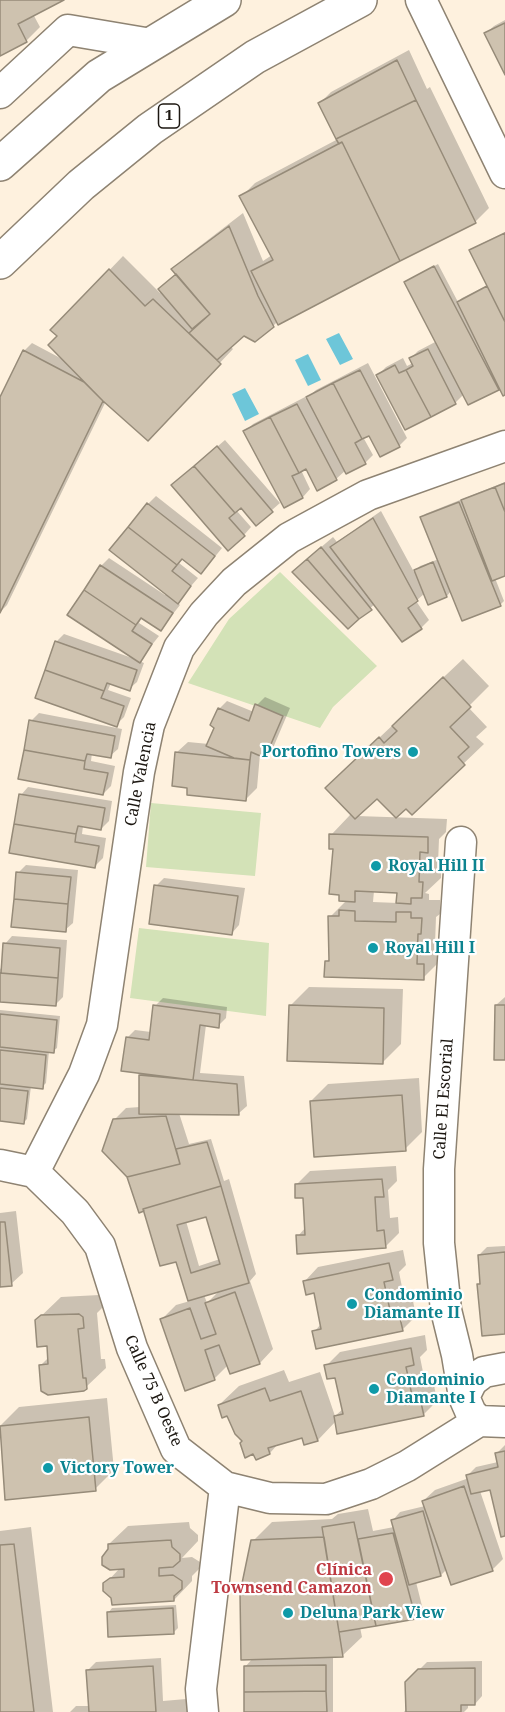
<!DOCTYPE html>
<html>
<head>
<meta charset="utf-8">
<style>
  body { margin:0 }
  canvas { display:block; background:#fef1de }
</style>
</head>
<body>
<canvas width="505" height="1712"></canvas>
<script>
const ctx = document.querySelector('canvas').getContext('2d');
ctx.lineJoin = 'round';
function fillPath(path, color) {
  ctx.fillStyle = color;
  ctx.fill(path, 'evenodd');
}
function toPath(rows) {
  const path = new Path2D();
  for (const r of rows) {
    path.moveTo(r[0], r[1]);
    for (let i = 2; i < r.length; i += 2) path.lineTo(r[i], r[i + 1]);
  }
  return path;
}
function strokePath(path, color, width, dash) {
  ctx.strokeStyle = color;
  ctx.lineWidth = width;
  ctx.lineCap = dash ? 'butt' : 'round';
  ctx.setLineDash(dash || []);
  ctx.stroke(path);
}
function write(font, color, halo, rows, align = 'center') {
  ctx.font = font + ' "Noto Serif",serif';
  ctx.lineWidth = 4.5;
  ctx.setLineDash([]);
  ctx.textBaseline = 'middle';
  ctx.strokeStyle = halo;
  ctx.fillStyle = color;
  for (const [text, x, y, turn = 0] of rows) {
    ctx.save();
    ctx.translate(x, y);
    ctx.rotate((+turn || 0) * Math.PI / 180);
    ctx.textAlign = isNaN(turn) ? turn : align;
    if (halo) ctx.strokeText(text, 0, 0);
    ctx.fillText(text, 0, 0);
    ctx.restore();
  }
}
fillPath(toPath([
  [280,572,377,666,333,707,320,728,188,683,229,619],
  [151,803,261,813,255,876,146,867],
  [139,928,269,943,266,1016,130,998]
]), '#d3e2b7');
fillPath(toPath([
  [339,333,353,359,340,365,326,339],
  [308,354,321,380,308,386,295,360],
  [245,388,259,414,245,421,232,394]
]), '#6dc6d9');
fillPath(toPath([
  [0,0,61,0,33,14,40,27,26,41,0,55],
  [505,20,505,71,486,33,494,26],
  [409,50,427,89,430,87,489,208,475,222,278,321,273,326,244,334,230,346,233,349,161,425,106,401,7,605,0,612,0,401,24,351,32,343,64,360,59,335,52,330,123,256,160,293,177,274,173,270,187,256,243,213,263,261,272,255,241,197,255,183,338,139,320,103,331,92],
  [505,232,505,394,500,386,498,389,464,394,455,403,378,375,386,367,403,358,407,366,413,363,410,359,418,351,437,341,406,282,438,264,458,302,462,298,488,285,471,250,475,247],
  [368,363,407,438,399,446,369,434,363,437,373,455,365,463,346,470,336,479,307,467,301,470,310,489,303,497,284,506,245,432,253,424,305,397,306,399,316,390],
  [225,440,280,503,256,524,241,506,236,510,251,527,244,535,181,478],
  [505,482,505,574,495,578,504,601,500,605,451,591,447,596,425,593,416,601,429,620,421,628,375,604,348,627,305,561,333,537,337,542,381,511,414,572,420,566,439,559,422,518,425,514],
  [156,496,222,548,209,564,183,558,179,563,198,578,177,602,180,605,161,629,142,617,139,623,159,636,139,661,144,663,137,682,129,689,111,683,108,690,131,698,124,717,116,725,56,642,64,634,135,659,101,566,109,558,165,595,167,593,148,504],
  [463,659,489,686,468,707,487,727,476,737,484,744,412,813,406,807,377,796,357,816,447,819,446,832,439,839,438,864,441,864,441,878,425,893,429,894,429,900,440,900,440,914,436,917,435,945,442,946,442,959,423,978,326,962,331,957,330,917,347,900,331,835,350,815,354,815,346,769],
  [374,891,398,892,398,903,373,902],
  [265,697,290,708,273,748,265,756,260,754,257,788,246,799,189,787,176,753,188,742,209,744,216,728,219,709,227,701,254,712,257,705],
  [39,713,122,729,118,749,110,756,92,753,91,761,115,766,111,786,103,794,31,721],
  [28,787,112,801,109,821,101,829,83,826,82,834,106,838,103,858,95,866,21,795],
  [26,865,78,870,73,923,65,930,18,873],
  [164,878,245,888,239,925,232,933,156,886],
  [12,936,67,940,63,997,55,1005,0,1000,0,969,3,967,5,944],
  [309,987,403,989,401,1044,382,1063,290,1006],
  [505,997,505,1058,496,1005],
  [163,998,227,1007,226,1018,218,1026,206,1025,200,1073,244,1076,247,1106,239,1113,179,1113,189,1144,211,1139,224,1181,229,1179,256,1274,250,1281,273,1349,260,1363,231,1372,228,1365,214,1379,162,1319,176,1305,190,1301,177,1260,114,1120,126,1108,140,1107,140,1075,143,1072,127,1038,135,1030,151,1032,155,1006],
  [207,1215,220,1259,199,1266,186,1221],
  [220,1290,207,1303,204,1295],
  [0,1010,60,1016,57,1048,53,1051,49,1051,46,1083,42,1087,31,1086,27,1119,24,1122,0,1120],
  [419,1078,422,1132,405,1149,311,1101,328,1084],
  [396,1166,397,1181,388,1190,390,1218,398,1217,399,1233,385,1247,298,1236,306,1227,304,1196,296,1185,310,1171],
  [16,1211,23,1273,11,1284,0,1285,0,1213],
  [505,1246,505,1332,478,1285,482,1282,479,1255,487,1247],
  [403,1250,406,1265,399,1272,405,1302,413,1301,416,1316,402,1330,314,1332,321,1324,315,1291,305,1281,318,1267],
  [399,1306,402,1322,399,1322,396,1307],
  [99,1295,102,1297,102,1308,97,1313,101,1359,105,1359,106,1368,86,1387,40,1366,49,1357,48,1345,37,1320,61,1297],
  [425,1335,427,1350,420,1357,426,1387,434,1385,437,1401,423,1415,336,1421,318,1440,303,1437,278,1444,270,1453,244,1440,228,1414,219,1405,239,1386,284,1370,289,1382,320,1372,335,1416,343,1409,336,1376,326,1366,340,1352],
  [107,1398,114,1470,95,1489,6,1498,0,1426,19,1407],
  [505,1445,505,1535,491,1488,480,1491,503,1559,492,1570,447,1569,441,1575,416,1582,423,1610,415,1618,360,1627,362,1637,342,1656,333,1656,333,1712,246,1712,245,1667,253,1658,253,1541,272,1522,332,1519,338,1514,368,1509,373,1531,394,1527,393,1520,400,1512,425,1506,423,1501,435,1490,469,1478,468,1475,476,1467,498,1462,496,1454],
  [189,1522,190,1528,198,1535,198,1541,182,1558,192,1557,200,1562,200,1568,192,1576,192,1581,174,1600,113,1598,105,1584,120,1568,110,1550,109,1544,128,1526],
  [31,1527,53,1712,0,1712,0,1531],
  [176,1605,178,1628,174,1632,109,1612,112,1608],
  [161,1658,163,1701,186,1699,189,1712,70,1712,76,1706,90,1706,88,1670,96,1662],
  [482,1661,482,1696,475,1704,468,1704,468,1708,464,1712,404,1712,407,1708,407,1682,427,1662]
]), '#0003');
const building = toPath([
  [0,0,64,0,18,24,27,42,0,56,0,0],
  [505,23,505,75,484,33,505,23],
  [397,60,416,100,336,139,318,103,397,60],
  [416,100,476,223,400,261,342,142,339,144,336,139,416,100],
  [342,142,400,261,278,325,251,271,273,260,239,196,342,142],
  [229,226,258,296,274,327,255,342,244,336,217,360,189,333,210,314,171,269,229,226],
  [505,233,505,322,469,250,505,233],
  [434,266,499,390,468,405,404,282,434,266],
  [109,269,145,306,153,299,221,364,148,441,103,401,48,345,57,336,50,330,109,269],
  [176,274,210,314,192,329,158,289,176,274],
  [487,286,505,322,505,395,503,396,457,302,487,286],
  [428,349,456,404,431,417,406,370,413,366,409,358,428,349],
  [23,350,84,382,103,401,0,613,0,397,23,350],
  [395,365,399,373,406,370,431,417,405,430,376,375,395,365],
  [360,370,400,447,380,457,369,436,362,439,333,383,360,370],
  [333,383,362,439,355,443,366,464,346,474,306,397,333,383],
  [297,404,337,480,317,491,306,469,299,473,270,417,297,404],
  [270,417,299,473,292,476,303,498,284,508,243,431,270,417],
  [217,446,273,512,256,526,241,508,235,513,194,466,217,446],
  [194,466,235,513,229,518,245,536,228,551,171,485,194,466],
  [505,483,505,512,495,487,505,483],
  [495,487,505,512,505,576,492,581,461,500,495,487],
  [459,502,501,606,462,621,420,517,459,502],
  [147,503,215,556,201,574,182,559,177,565,128,527,147,503],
  [373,518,418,601,408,608,422,629,402,642,330,547,373,518],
  [128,527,177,565,172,571,191,586,178,604,109,550,128,527],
  [321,547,372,610,359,619,307,559,321,547],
  [307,559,359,619,348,629,292,572,307,559],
  [433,562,447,597,428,605,414,570,433,562],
  [100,565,173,613,161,631,141,618,136,625,84,590,100,565],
  [84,590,136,625,132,631,152,644,140,663,67,615,84,590],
  [55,641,137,670,130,691,107,683,104,691,45,670,55,641],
  [45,670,104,691,101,698,124,706,117,727,35,698,45,670],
  [443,677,471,707,450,727,469,747,458,757,465,765,412,815,406,809,396,818,377,799,355,819,325,788,379,737,384,743,397,731,392,726,443,677],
  [255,704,283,716,265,758,251,752,250,760,234,758,206,746,214,728,210,725,218,708,249,721,255,704],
  [29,720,115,736,111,758,87,754,85,761,24,750,29,720],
  [24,750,85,761,84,769,108,773,103,795,18,779,24,750],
  [175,752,250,760,246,801,187,795,187,788,172,786,175,752],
  [19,794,105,808,101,830,78,826,76,834,14,824,19,794],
  [14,824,76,834,75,842,99,846,95,868,9,853,14,824],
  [329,834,428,837,428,853,420,852,419,882,423,882,422,898,411,898,411,904,396,903,397,893,355,891,355,902,339,901,339,895,329,894,333,849,329,849,329,834],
  [16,872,71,877,68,904,14,899,16,872],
  [154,885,238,896,232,935,149,924,154,885],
  [14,899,68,904,66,932,11,927,14,899],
  [339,910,355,911,355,921,396,922,396,912,411,912,411,918,422,918,421,934,418,934,417,964,424,964,424,980,324,977,325,961,329,961,328,916,339,916,339,910],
  [3,943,60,948,58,978,1,973,3,943],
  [0,973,58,978,56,1006,0,1002,0,973],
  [153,1005,220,1014,219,1028,200,1025,193,1080,121,1071,126,1037,149,1040,153,1005],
  [289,1005,384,1008,383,1064,287,1061,289,1005],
  [495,1005,505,1005,505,1060,494,1060,495,1005],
  [0,1014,57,1020,54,1053,0,1047,0,1014],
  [0,1050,46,1055,43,1089,0,1084,0,1050],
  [139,1075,237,1084,239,1115,139,1114,139,1075],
  [0,1088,28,1091,24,1124,0,1121,0,1088],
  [402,1095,406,1151,314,1157,310,1101,402,1095],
  [166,1116,180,1164,127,1177,102,1151,113,1119,166,1116],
  [207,1142,221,1186,143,1209,144,1211,139,1213,127,1177,180,1164,176,1149,207,1142],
  [382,1179,384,1197,375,1197,377,1231,384,1230,386,1248,297,1254,296,1235,305,1235,303,1198,295,1198,295,1184,382,1179],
  [221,1186,249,1283,188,1301,176,1262,160,1266,143,1209,221,1186],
  [206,1217,220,1264,191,1273,177,1225,206,1217],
  [0,1222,5,1222,12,1286,0,1287,0,1222],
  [505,1252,505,1334,482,1336,477,1284,480,1284,478,1255,505,1252],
  [389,1263,393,1280,384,1282,391,1315,399,1314,403,1331,316,1349,312,1331,321,1329,314,1293,306,1295,303,1281,389,1263],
  [235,1292,260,1364,230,1374,219,1345,205,1350,215,1380,185,1391,160,1319,190,1308,201,1339,216,1334,205,1303,235,1292],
  [79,1314,83,1317,84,1328,78,1329,83,1378,86,1378,87,1389,84,1391,48,1395,41,1391,39,1365,48,1364,47,1346,37,1347,35,1320,41,1315,79,1314],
  [411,1348,414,1365,406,1367,413,1400,420,1398,424,1416,337,1434,334,1416,343,1414,335,1378,327,1379,324,1365,411,1348],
  [265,1388,270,1401,301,1391,318,1441,304,1445,302,1438,268,1448,270,1454,256,1460,253,1454,245,1458,240,1443,242,1441,235,1434,227,1416,222,1418,218,1405,265,1388],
  [89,1417,96,1491,5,1500,0,1426,89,1417],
  [505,1451,505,1536,501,1537,490,1490,471,1494,466,1475,498,1467,495,1453,505,1451],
  [464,1486,493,1571,451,1585,422,1501,464,1486],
  [423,1511,441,1576,409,1585,391,1520,423,1511],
  [354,1522,376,1626,339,1632,322,1527,354,1522],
  [393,1533,416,1619,376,1626,358,1539,393,1533],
  [324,1537,343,1657,241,1660,240,1593,251,1540,324,1537],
  [171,1540,172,1547,180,1554,180,1561,173,1567,159,1568,159,1576,173,1575,182,1581,182,1589,174,1596,174,1601,112,1605,111,1598,103,1591,103,1583,110,1578,124,1577,124,1569,110,1570,102,1565,102,1557,108,1549,108,1544,171,1540],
  [14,1544,34,1712,0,1712,0,1545,14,1544],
  [173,1608,174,1634,108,1637,107,1612,173,1608],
  [326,1665,326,1691,244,1692,244,1666,326,1665],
  [153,1666,156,1712,89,1712,86,1670,153,1666],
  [475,1668,475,1705,461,1705,461,1712,406,1712,405,1682,418,1669,475,1668],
  [326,1691,327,1712,244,1712,244,1692,326,1691]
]);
fillPath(building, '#cec2af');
strokePath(building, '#968b79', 1.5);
const minor = toPath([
  [421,0,505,173],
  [0,93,68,30,151,44],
  [461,842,439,1169,439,1243,446,1310,457,1355,464,1397],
  [0,1165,34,1172],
  [34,1172,84,1074,102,1025,139,772,149,725,179,648,204,614,234,582,289,538,368,495,505,446],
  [34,1172,75,1212,100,1246,132,1348,176,1449,225,1487,270,1498,326,1499,371,1484,407,1466,479,1421],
  [505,1368,484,1372,472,1381,464,1397,471,1413,479,1421,505,1422],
  [203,1712,201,1689,225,1487]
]);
const major = toPath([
  [0,164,99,76,224,0],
  [0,262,81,185,150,129,255,57,360,0]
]);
strokePath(minor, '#8e8372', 33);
strokePath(major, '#8e8372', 36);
strokePath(minor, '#fff', 30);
strokePath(major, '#fff', 33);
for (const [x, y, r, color] of [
  [413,752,6,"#0f9aa8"],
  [376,866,6,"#0f9aa8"],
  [373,948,6,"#0f9aa8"],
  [352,1304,6,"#0f9aa8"],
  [374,1389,6,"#0f9aa8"],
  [48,1468,6,"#0f9aa8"],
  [386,1579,8,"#e0444e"],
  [288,1613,6,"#0f9aa8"]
]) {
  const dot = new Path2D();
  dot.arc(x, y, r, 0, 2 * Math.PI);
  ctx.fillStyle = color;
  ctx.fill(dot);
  strokePath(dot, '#fff', 2);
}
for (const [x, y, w] of [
  [169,116,21]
]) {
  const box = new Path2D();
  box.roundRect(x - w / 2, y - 12, w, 24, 4.5);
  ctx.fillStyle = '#fff';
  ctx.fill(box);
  strokePath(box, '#1c1711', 1.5);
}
write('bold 15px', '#1c1711', null, [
  ["1",169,116]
]);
write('bold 16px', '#0d838f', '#fff', [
  ["Portofino Towers",401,752,"right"],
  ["Royal Hill II",388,866],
  ["Royal Hill I",385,948],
  ["Condominio",364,1295],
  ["Diamante II",364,1313],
  ["Condominio",386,1380],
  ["Diamante I",386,1398],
  ["Victory Tower",60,1468],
  ["Deluna Park View",300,1613]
], 'left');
write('16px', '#1c1711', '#fff', [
  ["Calle Valencia",141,774,-79],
  ["Calle El Escorial",444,1099,-86],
  ["Calle 75 B Oeste",153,1391,66]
]);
write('bold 16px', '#be3a42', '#fff', [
  ["Clínica",372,1570],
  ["Townsend Camazon",372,1588]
], 'right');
</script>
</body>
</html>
